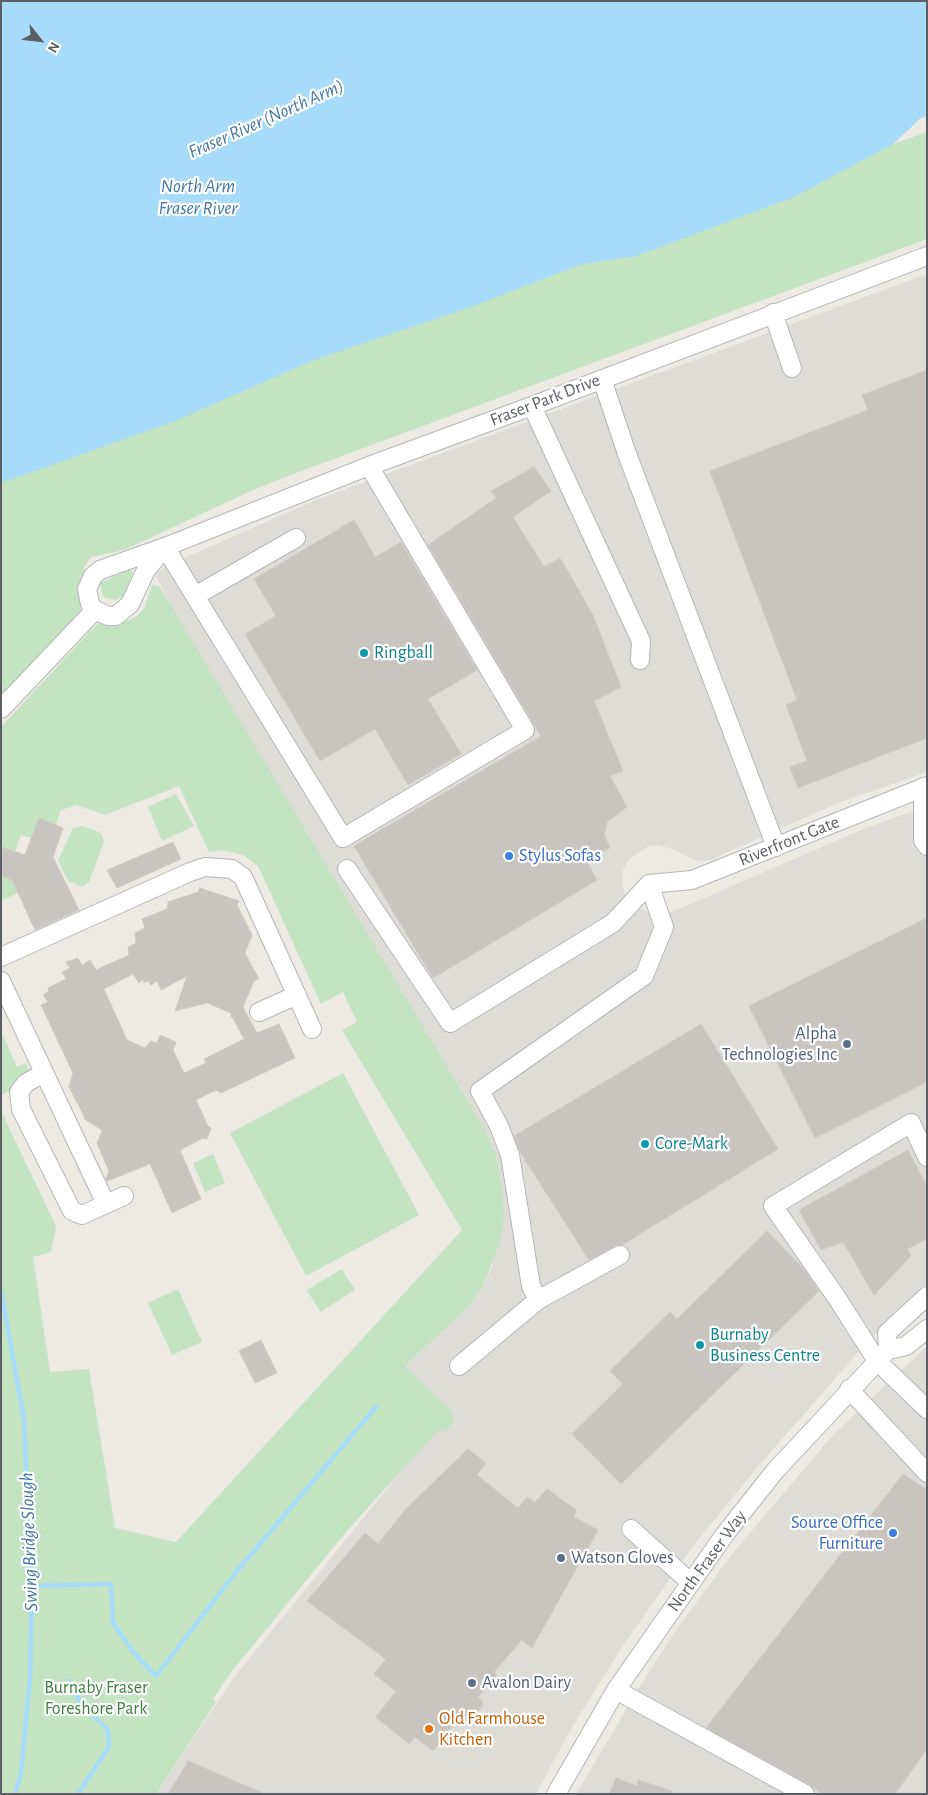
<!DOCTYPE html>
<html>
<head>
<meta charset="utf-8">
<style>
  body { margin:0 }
  #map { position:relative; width:928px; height:1795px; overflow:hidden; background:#edeae3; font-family:"Alegreya Sans",sans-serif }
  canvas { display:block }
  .frame { position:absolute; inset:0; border:2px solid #5b5f63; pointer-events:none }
  .north { position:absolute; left:15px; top:15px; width:50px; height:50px; -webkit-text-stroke:4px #fff; paint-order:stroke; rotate:119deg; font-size:14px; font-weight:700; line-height:20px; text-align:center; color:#5b5f63 }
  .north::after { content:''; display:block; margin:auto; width:18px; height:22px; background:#5b5f63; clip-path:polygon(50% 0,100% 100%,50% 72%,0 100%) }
</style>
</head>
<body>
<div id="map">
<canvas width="928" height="1795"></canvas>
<div class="frame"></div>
<div class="north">N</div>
</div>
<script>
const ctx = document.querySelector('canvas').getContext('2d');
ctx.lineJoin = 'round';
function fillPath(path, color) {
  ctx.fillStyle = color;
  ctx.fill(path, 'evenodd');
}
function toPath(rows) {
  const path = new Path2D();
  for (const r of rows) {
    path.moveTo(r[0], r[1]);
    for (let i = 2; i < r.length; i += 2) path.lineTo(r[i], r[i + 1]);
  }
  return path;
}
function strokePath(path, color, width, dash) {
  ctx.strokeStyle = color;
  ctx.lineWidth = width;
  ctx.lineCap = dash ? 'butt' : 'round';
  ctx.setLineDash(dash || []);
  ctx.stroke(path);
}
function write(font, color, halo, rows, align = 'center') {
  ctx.font = font + ' "Alegreya Sans",sans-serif';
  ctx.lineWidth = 4.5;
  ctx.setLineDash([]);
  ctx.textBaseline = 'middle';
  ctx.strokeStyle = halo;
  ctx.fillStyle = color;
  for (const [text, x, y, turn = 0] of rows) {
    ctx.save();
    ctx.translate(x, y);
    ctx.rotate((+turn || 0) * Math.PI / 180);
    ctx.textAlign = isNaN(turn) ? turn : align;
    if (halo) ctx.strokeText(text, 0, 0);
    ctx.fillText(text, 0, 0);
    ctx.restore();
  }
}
fillPath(toPath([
  [927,274,927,772,838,803,710,860,697,861,670,848,656,845,649,846,630,858,623,870,622,882,625,895,634,906,652,914,667,914,866,828,927,806,927,1283,863,1347,759,1465,690,1550,622,1647,568,1734,536,1794,156,1794,235,1676,451,1410,405,1366,470,1305,484,1285,492,1267,504,1212,502,1185,496,1156,487,1133,173,610,155,574,164,567,316,500],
  [927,1346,927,1794,576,1794,648,1673,679,1626,733,1553,833,1435]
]), '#dedcd7');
fillPath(toPath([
  [927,132,927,239,296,473,253,490,124,550,91,557,83,569,85,570,80,582,82,602,80,613,1,698,1,451],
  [130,569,133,573,123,596,116,600,103,597,100,583],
  [152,585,160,587,487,1133,496,1156,502,1185,504,1212,501,1240,484,1284,470,1305,405,1366,451,1410,455,1421,444,1432,439,1429,346,1532,232,1671,213,1699,216,1702,156,1794,1,1794,1,1111,56,1226,51,1252,33,1257,50,1372,89,1369,115,1528,176,1542,462,1230,342,1030,357,1022,343,992,321,1004,258,866,243,855,223,850,209,852,179,786,105,815,77,805,61,810,56,825,32,838,21,835,15,852,1,847,1,727,99,622,125,622,137,616,145,607],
  [176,794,194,826,162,841,148,807],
  [83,826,101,833,104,842,89,882,82,887,68,881,58,860,73,828],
  [1,876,12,880,18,893,1,901],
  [1,1031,17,1067,26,1063,32,1080,1,1095],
  [343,1073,419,1215,306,1276,230,1133],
  [213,1154,225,1183,205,1192,193,1163],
  [342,1269,355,1290,320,1312,307,1290],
  [178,1289,202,1342,172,1355,148,1303]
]), '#c3e3c1');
fillPath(toPath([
  [1,1,927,1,927,132,893,144,794,197,636,256,582,264,471,307,314,360,175,421,1,483]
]), '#a6dbfa');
fillPath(toPath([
  [927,116,927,132,893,144,921,118]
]), '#edeae3');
strokePath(toPath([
  [1,1291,24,1419,32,1597,30,1679,21,1773,15,1794],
  [32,1586,111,1584,113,1623,134,1653,156,1676,237,1571,376,1407],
  [69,1681,81,1704,108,1730,109,1747,78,1794]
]), '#a6dbfa', 4.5);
const building = toPath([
  [927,370,927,738,798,788,790,767,807,761,786,705,797,700,710,471,868,410,862,395,927,370],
  [534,467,551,491,513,517,544,567,560,558,593,615,621,687,594,701,623,771,610,776,627,807,607,822,604,835,610,848,586,860,597,880,433,978,354,846,541,736,428,545,496,498,491,491,534,467],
  [354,520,375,557,401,542,477,670,428,699,461,754,408,785,375,729,320,761,245,634,276,616,254,579,354,520],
  [39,818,63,828,53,857,79,910,35,930,12,880,1,876,1,847,25,855,39,818],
  [173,842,181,859,117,888,107,870,173,842],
  [200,888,239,901,237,905,252,935,245,953,259,979,254,981,243,1007,257,1033,279,1024,295,1058,221,1093,216,1090,196,1100,208,1126,211,1128,207,1139,203,1138,180,1150,201,1199,172,1213,150,1164,107,1181,106,1178,109,1171,97,1143,102,1130,84,1119,84,1116,69,1087,73,1073,41,1005,48,1002,43,995,49,991,48,988,66,979,62,972,70,968,66,962,78,958,82,965,90,960,96,970,129,955,128,947,136,943,135,933,145,928,142,919,167,909,168,902,198,892,200,888],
  [133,974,139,983,143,979,144,983,148,981,151,985,157,981,161,990,187,976,175,1011,207,1003,231,1013,231,1017,233,1018,244,1039,204,1059,206,1063,184,1073,173,1050,176,1042,160,1035,157,1043,151,1041,145,1048,127,1040,104,989,133,974],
  [927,918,927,1082,815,1138,749,1006,927,918],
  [701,1024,778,1149,622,1245,615,1246,589,1260,520,1152,514,1136,701,1024],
  [908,1150,927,1186,927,1239,907,1249,911,1256,874,1295,843,1242,821,1250,799,1210,908,1150],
  [767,1231,803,1268,819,1291,621,1484,572,1434,623,1384,610,1371,670,1312,677,1319,767,1231],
  [261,1340,277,1373,255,1383,239,1351,261,1340],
  [468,1449,486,1463,477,1475,518,1508,527,1497,535,1502,547,1489,576,1510,574,1517,598,1530,532,1648,522,1640,494,1672,497,1675,478,1697,484,1704,472,1719,466,1715,457,1726,454,1724,433,1751,415,1737,409,1744,376,1717,396,1691,374,1674,386,1659,307,1601,365,1533,378,1544,406,1509,468,1449],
  [903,1474,927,1490,927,1749,895,1794,822,1794,810,1785,706,1728,903,1474],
  [188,1761,265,1794,168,1794,188,1761],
  [616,1778,637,1786,638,1780,672,1791,671,1794,609,1794,616,1778]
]);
fillPath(building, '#c8c5c0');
strokePath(building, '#d1cbc2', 1);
const minor = toPath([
  [773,313,792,368],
  [602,379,627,454,776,847],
  [532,406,641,641,640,660],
  [165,547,146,570,130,604,116,616,108,616,95,610,90,604,87,589,93,576,100,570,165,547,369,466,532,406,927,256],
  [165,547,343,838,525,730,369,466],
  [195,596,296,538],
  [1,709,95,610],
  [923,787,923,840,927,846],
  [347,869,450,1023,613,923,649,884],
  [649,884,692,880,927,786],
  [1,957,190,872,205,867,232,869,243,877,312,1029],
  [1,981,106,1204],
  [259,1012,297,995],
  [44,1073,26,1083,19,1092,21,1109,72,1211,82,1215,124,1196],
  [927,1157,911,1123,773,1206,837,1298,877,1361,927,1409],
  [538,1300,620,1255],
  [888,1350,887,1333,927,1296],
  [459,1366,538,1300,531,1286,510,1155,499,1126,480,1091,644,976,664,927,649,884],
  [849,1389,927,1473],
  [631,1529,690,1582],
  [616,1690,805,1794],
  [556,1794,616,1690,725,1534,775,1471,888,1350,906,1346,927,1329]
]);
strokePath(minor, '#b3b6b9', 20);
strokePath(minor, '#fff', 18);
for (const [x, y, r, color] of [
  [364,653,5,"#0f9aa8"],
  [509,856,5,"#3f7fe0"],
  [847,1044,5,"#5c6f8a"],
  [645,1144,5,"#0f9aa8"],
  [700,1345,5,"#0f9aa8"],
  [893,1533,5,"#3f7fe0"],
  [561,1558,5,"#5c6f8a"],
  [472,1683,5,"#5c6f8a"],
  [429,1729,5,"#e8710a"]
]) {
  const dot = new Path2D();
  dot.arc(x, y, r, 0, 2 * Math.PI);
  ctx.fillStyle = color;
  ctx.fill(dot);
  strokePath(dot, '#fff', 2);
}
write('18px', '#5b5f63', '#fff', [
  ["Fraser Park Drive",545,400,-21],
  ["Riverfront Gate",789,841,-22],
  ["North Fraser Way",707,1561,-54]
]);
write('18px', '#0d838f', '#fff', [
  ["Ringball",374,653],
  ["Core-Mark",655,1144],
  ["Burnaby",710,1335],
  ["Business Centre",710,1356]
], 'left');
write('18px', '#366cbe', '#fff', [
  ["Stylus Sofas",519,856],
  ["Source Office",883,1523,"right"],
  ["Furniture",883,1544,"right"]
], 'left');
write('18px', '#4e5e75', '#fff', [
  ["Alpha",837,1034,"right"],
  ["Technologies Inc",837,1055,"right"],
  ["Watson Gloves",571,1558],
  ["Avalon Dairy",482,1683]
], 'left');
write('18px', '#3c823a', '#fff', [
  ["Burnaby Fraser",96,1688],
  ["Foreshore Park",96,1709]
]);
write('18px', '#c56008', '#fff', [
  ["Old Farmhouse",439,1719],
  ["Kitchen",439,1740]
], 'left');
write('italic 19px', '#4177a2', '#fff', [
  ["Fraser River (North Arm)",266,119,-24],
  ["North Arm",198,186],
  ["Fraser River",198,208],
  ["Swing Bridge Slough",29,1542,-92]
]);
</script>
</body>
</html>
